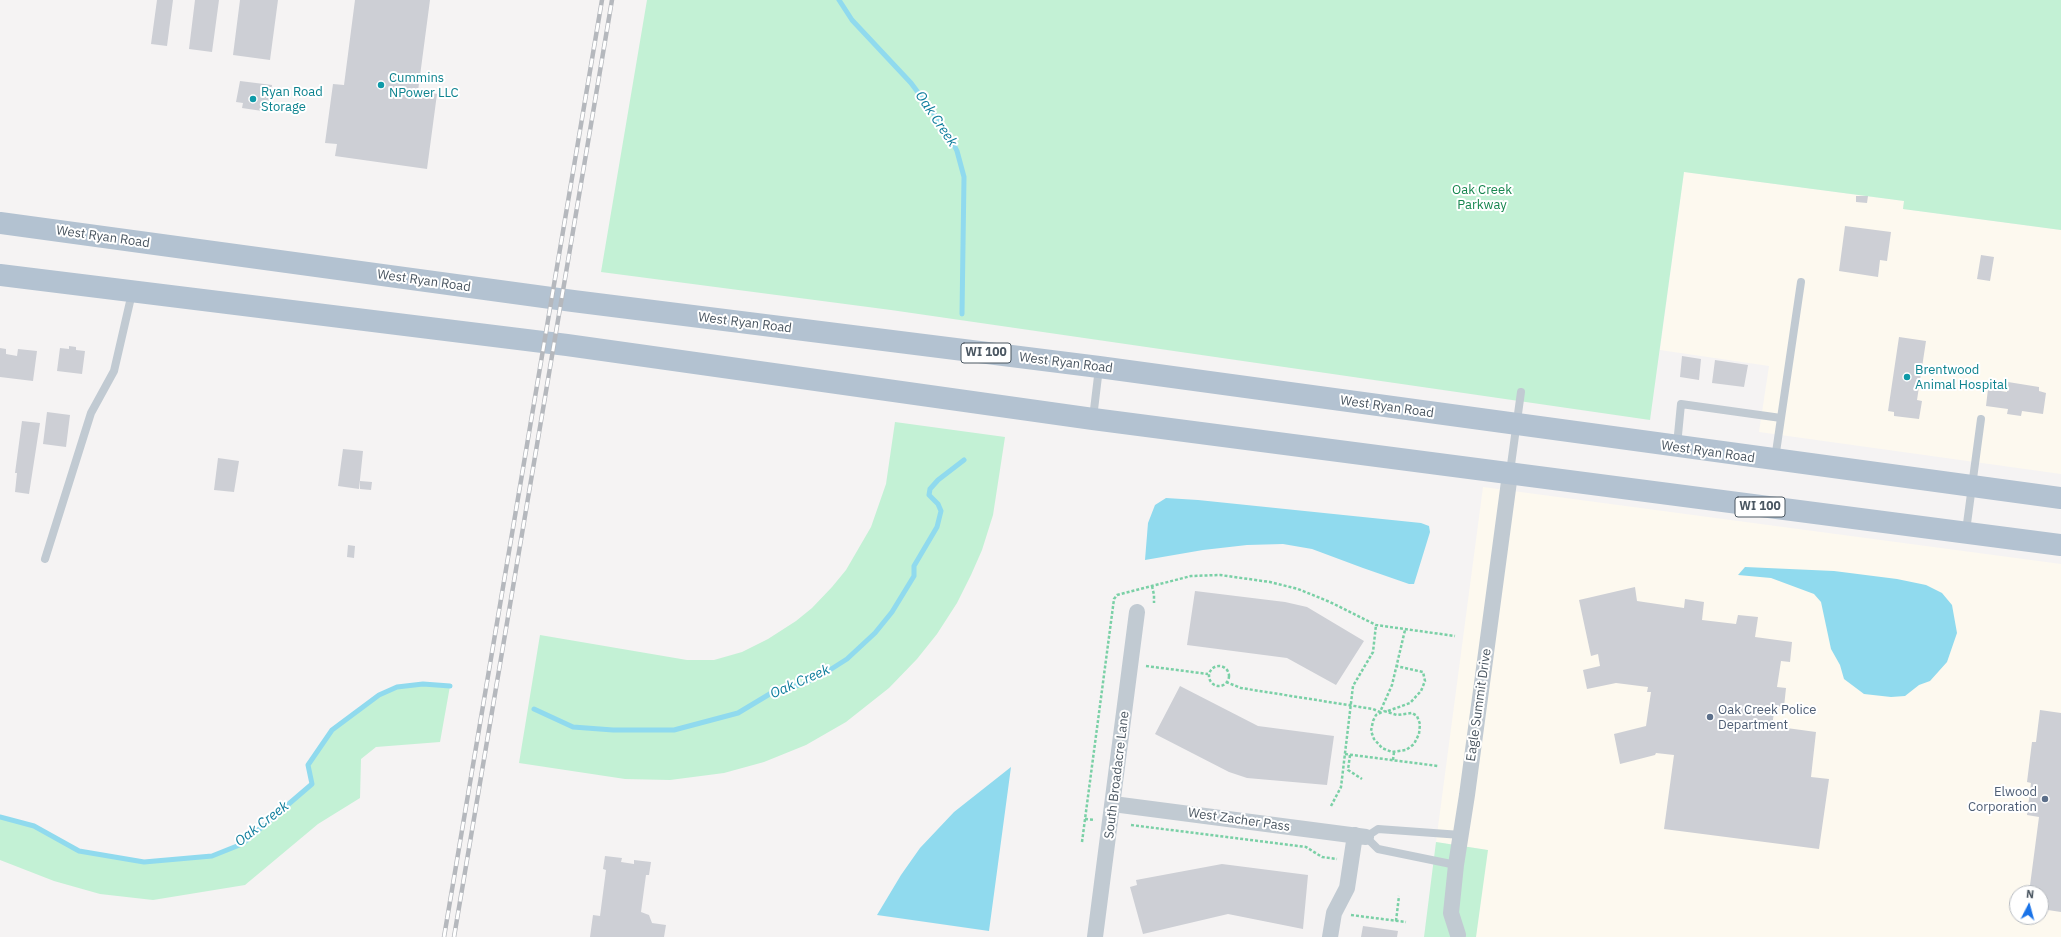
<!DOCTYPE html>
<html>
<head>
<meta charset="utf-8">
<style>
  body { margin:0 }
  #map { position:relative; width:2061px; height:937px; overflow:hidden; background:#f5f3f3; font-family:"IBM Plex Sans",sans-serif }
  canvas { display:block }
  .north { position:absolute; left:2009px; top:885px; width:40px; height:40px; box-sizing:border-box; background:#fff; border:1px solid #b7bbc0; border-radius:50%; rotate:6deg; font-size:11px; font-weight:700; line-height:16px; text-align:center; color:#4a5661 }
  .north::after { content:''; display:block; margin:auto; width:14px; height:18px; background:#1a73e8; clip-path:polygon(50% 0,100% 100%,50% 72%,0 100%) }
</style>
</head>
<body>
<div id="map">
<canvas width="2061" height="937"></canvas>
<div class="north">N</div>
</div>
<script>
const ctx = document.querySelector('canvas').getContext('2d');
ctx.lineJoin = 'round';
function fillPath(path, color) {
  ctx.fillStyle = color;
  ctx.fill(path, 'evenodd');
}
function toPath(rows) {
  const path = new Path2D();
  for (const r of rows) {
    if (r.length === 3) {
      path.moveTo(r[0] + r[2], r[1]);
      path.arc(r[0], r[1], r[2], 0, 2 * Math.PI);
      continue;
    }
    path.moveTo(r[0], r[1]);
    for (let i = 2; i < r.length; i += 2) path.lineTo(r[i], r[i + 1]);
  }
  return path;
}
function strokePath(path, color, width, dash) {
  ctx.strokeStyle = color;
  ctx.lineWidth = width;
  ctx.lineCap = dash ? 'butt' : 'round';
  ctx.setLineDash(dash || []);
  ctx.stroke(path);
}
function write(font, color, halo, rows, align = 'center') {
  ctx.font = font + ' "IBM Plex Sans",sans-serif';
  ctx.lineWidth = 4;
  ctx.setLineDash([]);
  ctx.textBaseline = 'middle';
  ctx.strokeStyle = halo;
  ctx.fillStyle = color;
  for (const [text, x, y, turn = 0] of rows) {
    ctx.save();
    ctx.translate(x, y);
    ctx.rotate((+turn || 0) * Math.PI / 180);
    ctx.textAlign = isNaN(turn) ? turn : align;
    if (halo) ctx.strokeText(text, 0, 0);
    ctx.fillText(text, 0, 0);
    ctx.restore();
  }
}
fillPath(toPath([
  [1684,172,1904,201,1903,209,2061,230,2061,474,1759,432,1769,366,1660,350],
  [1483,487,2061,564,2061,937,1476,937,1487,850,1436,842],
  [2017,893,2041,893,2041,917,2017,917]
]), '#fdf9ef');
fillPath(toPath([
  [647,0,2061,0,2061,230,1903,209,1904,201,1684,172,1650,420,891,310,601,272],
  [895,422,1005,437,993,515,982,550,971,575,957,603,937,634,917,659,889,688,846,722,806,745,764,762,724,773,670,780,625,779,519,763,540,635,687,660,714,660,742,652,768,639,796,621,812,608,832,587,846,570,871,527,886,484],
  [423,684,450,686,440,742,376,747,361,759,360,798,318,824,245,885,153,900,100,894,54,881,0,860,0,817,34,826,80,851,144,862,212,856,242,844,312,784,308,765,332,730,379,695,397,687],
  [1436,842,1488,850,1476,937,1424,937]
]), '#c3f1d5');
fillPath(toPath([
  [1166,498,1198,500,1421,523,1429,526,1430,532,1414,584,1409,584,1363,568,1312,549,1283,544,1247,545,1203,550,1145,560,1148,523,1155,505],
  [1745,567,1834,571,1897,579,1926,585,1942,593,1952,605,1957,633,1947,662,1930,681,1919,685,1905,696,1891,697,1864,694,1844,679,1840,665,1831,649,1821,602,1814,594,1771,578,1738,575],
  [1011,767,989,931,877,915,901,875,920,848,954,812]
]), '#90daee');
strokePath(toPath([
  [839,0,852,20,911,83,948,133,957,151,964,177,962,314],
  [534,709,573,727,613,730,674,730,738,713,773,692,802,684,825,673,847,659,875,633,892,612,914,576,914,566,937,527,941,511,938,504,929,495,930,489,938,480,964,460],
  [0,817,34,826,79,851,144,862,212,856,242,844,312,784,308,765,332,730,379,695,397,687,423,684,450,686]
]), '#90daee', 5);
fillPath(toPath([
  [157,0,173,0,167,46,151,44],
  [195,0,219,0,212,52,189,49],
  [240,0,278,0,270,60,233,55],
  [355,0,430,0,418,91,437,94,427,169,335,156,337,144,325,143,333,84,344,85],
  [240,81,272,85,269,108,262,107,262,111,242,108,243,103,236,102],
  [1856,196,1868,196,1867,203,1856,202],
  [1845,226,1891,232,1887,261,1880,260,1878,277,1839,271],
  [1981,255,1994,257,1990,281,1977,279],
  [1899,337,1926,341,1917,400,1922,401,1919,419,1894,416,1894,412,1888,411],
  [69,346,76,347,76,350,85,351,82,374,57,371,60,348,69,349],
  [0,348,6,349,6,354,17,356,18,349,37,351,33,381,0,377],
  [1682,356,1701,359,1699,380,1680,377],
  [1715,360,1748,365,1744,387,1712,383],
  [2008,382,2039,387,2039,391,2046,393,2043,414,2022,411,2021,416,2007,414,2008,409,1986,406,1988,389,2007,392],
  [47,412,70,415,66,447,43,444],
  [22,421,40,423,29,494,15,492,17,473,15,473],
  [343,449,363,451,359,489,338,486],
  [218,458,239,461,234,492,214,490],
  [360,481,372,482,371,490,360,489],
  [348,545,355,546,354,558,347,557],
  [1635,587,1637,601,1684,608,1685,599,1704,602,1702,620,1736,624,1738,615,1758,617,1755,637,1792,642,1790,662,1781,661,1777,687,1786,688,1784,707,1775,706,1772,726,1816,732,1811,777,1829,779,1819,849,1664,829,1674,755,1656,753,1655,755,1620,764,1614,734,1646,726,1651,692,1647,692,1648,687,1616,683,1587,689,1583,670,1600,666,1598,654,1591,656,1579,600],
  [1195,591,1285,602,1307,607,1364,641,1336,685,1287,658,1187,645],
  [1180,686,1258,726,1334,736,1327,785,1247,778,1229,772,1155,734],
  [2040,710,2061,713,2061,912,2041,909,2041,893,2029,893,2039,817,2027,815,2031,783,2027,782,2032,742,2036,742],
  [605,856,622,858,621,862,634,864,634,860,651,862,649,875,646,875,641,912,649,915,652,923,666,925,664,937,590,937,593,915,600,916,606,870,603,869],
  [1222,864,1308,875,1303,929,1228,914,1143,934,1130,887,1137,885,1136,880],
  [1363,926,1398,931,1397,937,1361,937]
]), '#cdcfd5');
strokePath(toPath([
  [1152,586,1154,595,1154,603],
  [1219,676,10],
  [1146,666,1208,674],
  [1226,682,1241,688,1373,709,1380,712,1392,685,1405,630],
  [1384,711,1397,715,1412,713,1417,716,1420,724,1419,734,1414,744,1406,750,1392,752,1382,748,1374,739,1371,731,1373,721,1376,715,1384,711],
  [1388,711,1410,703,1421,691,1425,681,1423,672,1396,666],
  [1345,754,1438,766],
  [1350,755,1348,770,1362,779],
  [1393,760,1394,752],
  [1331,806,1341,787,1353,686,1373,652,1376,625],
  [1085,819,1095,820],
  [1131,825,1306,847,1322,857,1337,859],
  [1082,842,1114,599,1117,595,1191,576,1220,575,1270,582,1298,589,1330,602,1376,625,1455,636],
  [1351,915,1406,922],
  [1396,921,1399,896]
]), '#7ad0a6', 2.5, [3, 2]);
strokePath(toPath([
  [1093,418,1099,368],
  [1781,418,1801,282],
  [1677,445,1681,404,1781,418,1775,459],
  [1510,472,1521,392],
  [1966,531,1981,419],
  [45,559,91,413,114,371,132,293],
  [1456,865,1378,849,1366,837,1378,829,1461,835]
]), '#c1cad2', 8);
strokePath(toPath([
  [1113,804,1366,837],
  [1458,935,1451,913,1456,865,1467,795,1510,474],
  [1095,937,1137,612],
  [1330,937,1334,913,1347,888,1355,835]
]), '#c1cad2', 16);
strokePath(toPath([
  [0,223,573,301,1099,367,2061,498],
  [0,275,567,345,1093,419,2061,545]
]), '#b3c2d1', 22);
const rail = toPath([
  [444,937,602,0],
  [454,937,612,0]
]);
strokePath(rail, '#b5b8bd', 4.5);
strokePath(rail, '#fff', 3, [9]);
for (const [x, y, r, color] of [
  [381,85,4,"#0f9aa8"],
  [253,99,4,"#0f9aa8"],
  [1907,377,4,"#0f9aa8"],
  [1710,717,4,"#5c6f8a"],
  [2045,799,4,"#5c6f8a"]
]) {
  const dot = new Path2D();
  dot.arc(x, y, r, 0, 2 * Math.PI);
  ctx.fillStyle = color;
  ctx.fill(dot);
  strokePath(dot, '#fff', 1.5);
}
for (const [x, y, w] of [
  [986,353,50],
  [1760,507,50]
]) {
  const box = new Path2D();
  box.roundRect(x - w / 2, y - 10, w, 20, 3);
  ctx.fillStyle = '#fff';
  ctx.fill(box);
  strokePath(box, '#4a5661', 1);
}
write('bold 12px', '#4a5661', null, [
  ["WI 100",986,353],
  ["WI 100",1760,507]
]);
write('13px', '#0d838f', '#fff', [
  ["Cummins",389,78],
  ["NPower LLC",389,93],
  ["Ryan Road",261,92],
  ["Storage",261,107],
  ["Brentwood",1915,370],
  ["Animal Hospital",1915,385]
], 'left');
write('13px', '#17864f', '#fff', [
  ["Oak Creek",1482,190],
  ["Parkway",1482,205]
]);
write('13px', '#4a5661', '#fff', [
  ["West Ryan Road",103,237,8],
  ["West Ryan Road",424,281,8],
  ["West Ryan Road",745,323,7],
  ["West Ryan Road",1066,363,7],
  ["West Ryan Road",1387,407,8],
  ["West Ryan Road",1708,452,8],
  ["Eagle Summit Drive",1479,705,-82],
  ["South Broadacre Lane",1117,775,-83],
  ["West Zacher Pass",1239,820,8]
]);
write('13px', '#4e5e75', '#fff', [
  ["Oak Creek Police",1718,710],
  ["Department",1718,725],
  ["Elwood",2037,792,"right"],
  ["Corporation",2037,807,"right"]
], 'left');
write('italic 14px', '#0c7c9b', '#fff', [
  ["Oak Creek",936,119,56],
  ["Oak Creek",800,682,-24],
  ["Oak Creek",262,824,-38]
]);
</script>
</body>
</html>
